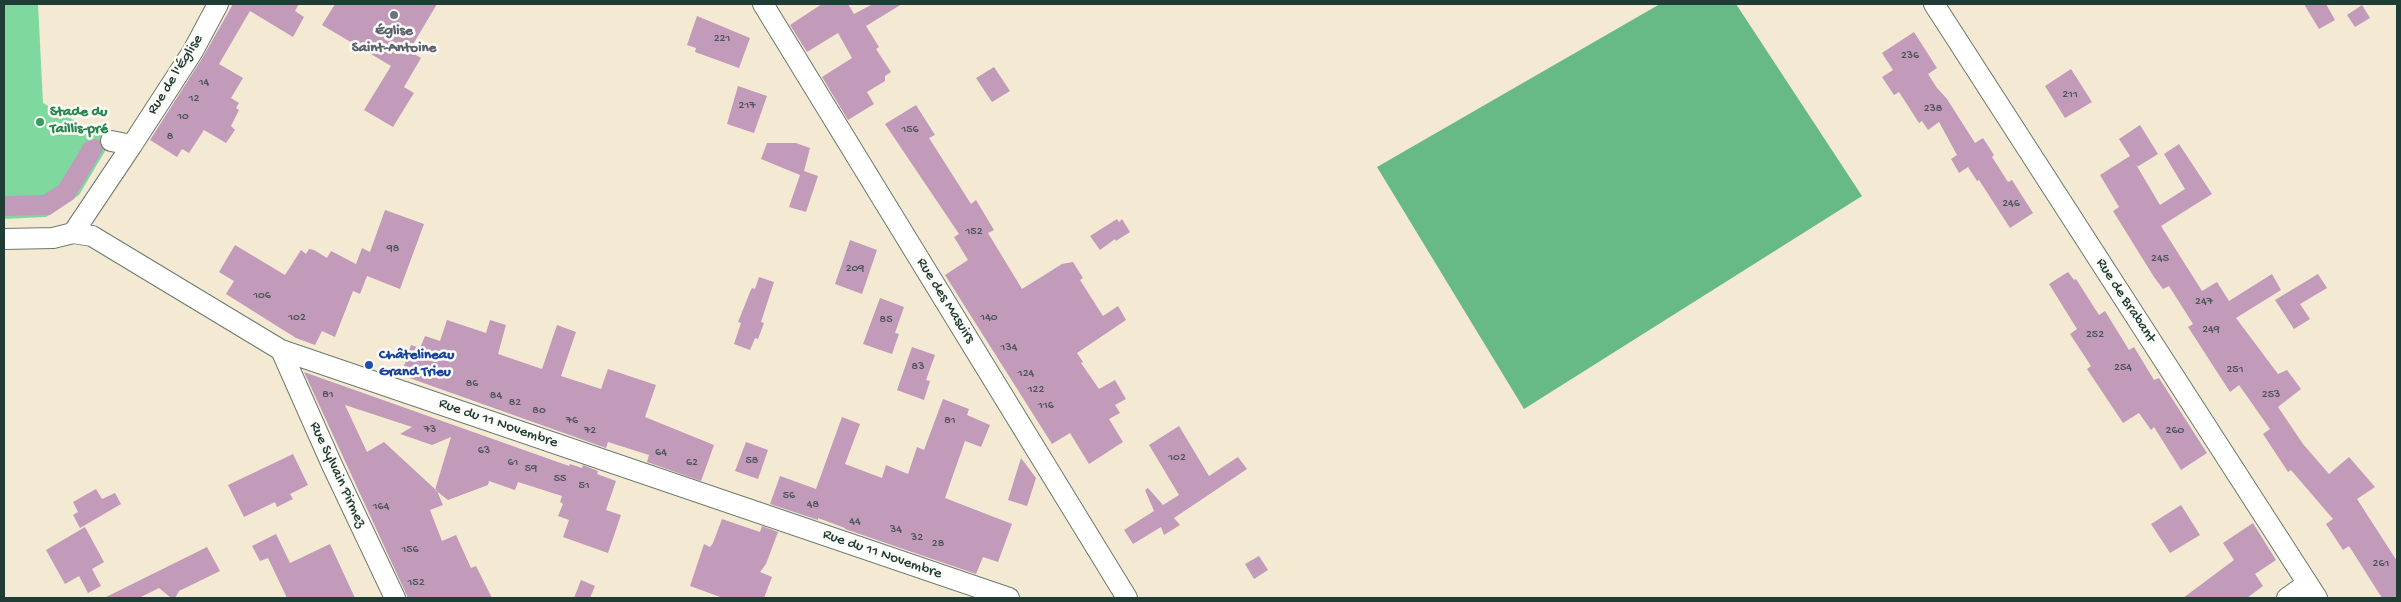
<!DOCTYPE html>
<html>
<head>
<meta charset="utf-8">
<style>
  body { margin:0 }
  #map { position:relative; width:2401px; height:602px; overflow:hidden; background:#f4ead3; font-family:"Gochi Hand",sans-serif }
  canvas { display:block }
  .frame { position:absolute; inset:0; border:5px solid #1f3d34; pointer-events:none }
</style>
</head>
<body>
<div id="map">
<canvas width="2401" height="602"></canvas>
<div class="frame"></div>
</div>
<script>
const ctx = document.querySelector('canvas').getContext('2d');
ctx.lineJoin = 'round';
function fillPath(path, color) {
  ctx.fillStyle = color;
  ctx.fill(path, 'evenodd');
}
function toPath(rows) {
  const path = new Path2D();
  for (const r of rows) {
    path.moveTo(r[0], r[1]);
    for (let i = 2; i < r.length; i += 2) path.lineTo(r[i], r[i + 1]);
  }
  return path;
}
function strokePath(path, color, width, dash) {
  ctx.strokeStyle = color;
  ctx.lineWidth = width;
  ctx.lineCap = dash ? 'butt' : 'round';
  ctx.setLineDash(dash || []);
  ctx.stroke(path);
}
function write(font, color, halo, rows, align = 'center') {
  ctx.font = font + ' "Gochi Hand",sans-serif';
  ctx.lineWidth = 5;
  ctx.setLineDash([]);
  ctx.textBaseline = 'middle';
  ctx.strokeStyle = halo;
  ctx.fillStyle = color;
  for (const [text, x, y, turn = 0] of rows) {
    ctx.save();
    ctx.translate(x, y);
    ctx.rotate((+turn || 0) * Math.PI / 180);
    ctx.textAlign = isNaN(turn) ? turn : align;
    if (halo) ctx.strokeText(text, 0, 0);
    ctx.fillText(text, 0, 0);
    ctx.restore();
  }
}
fillPath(toPath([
  [4,4,38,4,43,103,111,141,79,195,46,217,4,219]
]), '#7fd99f');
fillPath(toPath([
  [1660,4,1736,4,1862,196,1524,409,1377,167]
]), '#67b986');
fillPath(toPath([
  [233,4,299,4,295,11,304,17,293,37,250,11,219,64,243,78,231,98,239,103,236,108,239,110,231,126,235,130,226,143,204,130,189,153,182,149,177,157,150,140,203,57],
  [335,4,437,4,409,51,421,58,404,87,414,93,393,127,364,110,391,66,322,25],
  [822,4,848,4,854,14,873,4,902,4,866,26,879,47,876,49,891,72,885,76,885,81,867,92,874,104,848,120,822,77,852,58,838,33,807,52,790,25],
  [2304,4,2326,4,2335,20,2319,29],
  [2362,5,2370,18,2355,27,2347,15],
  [697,16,750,38,739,68,695,52,696,48,687,45],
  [1914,32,1937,68,1928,74,1937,88,1947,99,1975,143,1983,138,1994,155,1992,157,2008,182,2012,180,2033,213,2010,228,1979,180,1977,181,1968,167,1959,173,1951,159,1957,155,1939,122,1928,130,1922,121,1919,123,1899,92,1894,95,1882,77,1893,70,1882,53],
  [994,67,1010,91,992,102,976,78],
  [2071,69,2092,102,2065,118,2045,86],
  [738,86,767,96,754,133,727,124],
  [916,105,935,135,929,138,971,204,976,200,994,230,988,233,1022,289,1062,264,1073,262,1083,278,1080,280,1103,316,1118,306,1126,320,1077,353,1083,362,1081,363,1099,389,1115,380,1126,399,1115,405,1120,413,1109,419,1123,442,1089,464,1070,433,1052,444,945,275,968,260,954,237,959,234,885,124],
  [2140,125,2158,154,2137,167,2135,163,2160,205,2185,189,2164,154,2179,144,2212,194,2161,226,2202,291,2217,282,2229,301,2272,274,2281,290,2236,318,2278,374,2287,370,2301,389,2278,407,2303,444,2329,474,2349,457,2375,487,2357,499,2397,561,2397,598,2382,598,2349,546,2343,550,2326,524,2333,519,2291,470,2288,472,2263,434,2270,429,2239,385,2230,392,2188,327,2193,324,2169,286,2163,289,2154,277,2113,211,2119,207,2100,175,2130,156,2119,139],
  [96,139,99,140,103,150,74,199,50,215,4,216,4,196,43,195,59,185,85,142],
  [767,143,796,143,810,148,804,171,818,176,806,212,789,207,800,175,761,159],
  [385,210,424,224,400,289,367,276,360,294,353,291,335,337,322,331,315,345,296,338,226,294,234,281,219,272,235,245,285,275,301,250,306,254,309,249,314,250,327,258,331,251,356,264,362,248,370,252],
  [1117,219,1119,222,1122,219,1130,232,1116,241,1115,239,1100,250,1090,236],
  [850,240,877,250,862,294,835,284],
  [2068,272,2074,280,2076,279,2099,315,2105,311,2129,350,2134,347,2154,380,2159,378,2207,453,2181,470,2154,427,2151,430,2139,413,2123,423,2087,369,2091,366,2070,334,2077,329,2049,284],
  [2318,274,2327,288,2300,304,2310,319,2294,329,2275,300],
  [759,277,774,282,761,322,764,323,758,339,755,338,750,350,734,344,741,323,738,322,750,292,752,288,755,289],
  [880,298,904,307,895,333,899,334,892,354,863,344],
  [447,320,486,333,490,320,506,325,498,354,542,369,557,325,576,332,561,376,601,389,608,369,656,385,645,417,714,445,701,481,647,462,649,455,608,442,606,448,401,375,411,345,420,348,425,336,440,341],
  [912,347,935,355,926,380,930,381,924,400,897,390],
  [304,372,569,466,570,464,582,468,583,465,598,471,597,474,616,481,606,510,621,515,608,553,563,537,569,520,558,516,563,504,560,502,562,496,518,482,515,490,489,481,488,485,448,500,435,490,451,437,432,445,400,434,412,427,345,405,367,452,384,442,437,491,443,505,430,510,442,541,456,535,471,568,476,566,492,598,408,598],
  [943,399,969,409,967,415,990,425,981,447,965,441,945,498,1012,524,998,562,983,557,976,574,845,529,845,528,818,518,818,520,770,504,780,476,816,489,842,417,860,424,845,464,882,478,886,465,908,474,917,447,924,450],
  [1179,426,1209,476,1238,457,1247,469,1174,518,1180,525,1164,535,1161,527,1133,544,1124,530,1154,511,1145,490,1148,488,1163,505,1179,495,1149,445],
  [746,442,768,450,758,479,735,471],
  [293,454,308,485,290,494,293,499,277,507,275,502,244,517,228,485],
  [1021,458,1036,478,1027,506,1008,500],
  [96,489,102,499,115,493,121,504,80,528,73,515,78,512,73,502],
  [2181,505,2200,535,2170,553,2151,524],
  [722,519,760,532,762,526,778,532,766,564,760,572,772,577,764,598,723,598,690,586,704,544,710,547,713,543],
  [2253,523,2276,560,2255,574,2263,586,2247,598,2183,598,2234,560,2223,543],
  [85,527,104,562,92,569,101,586,88,593,79,576,65,584,46,550],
  [276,534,290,563,330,544,355,598,287,598,268,558,260,561,252,546],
  [207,547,220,571,179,591,175,598,171,598,159,588,139,598,104,598],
  [1259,556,1268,570,1254,579,1245,564],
  [581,580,595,586,590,598,574,598]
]), '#c29aba');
const street = toPath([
  [763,4,1127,598],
  [1934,4,2317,598],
  [111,141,132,145,193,51,218,4],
  [73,233,132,145],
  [4,239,53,238,73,233,92,236,281,350,1009,598],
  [281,350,332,465,395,598],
  [2287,598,2307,584]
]);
strokePath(street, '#6a7a6c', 22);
strokePath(street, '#fff', 20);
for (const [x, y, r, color] of [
  [394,15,5,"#6b7280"],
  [40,122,5,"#2e9e5b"],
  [369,365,5,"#1a4fb4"]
]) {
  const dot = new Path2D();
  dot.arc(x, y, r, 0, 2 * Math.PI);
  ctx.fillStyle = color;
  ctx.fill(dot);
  strokePath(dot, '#fdfcf7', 2);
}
write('12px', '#485456', null, [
  ["221",722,39],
  ["236",1910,56],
  ["14",204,83],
  ["211",2070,95],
  ["12",194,99],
  ["217",747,106],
  ["238",1933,109],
  ["10",183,117],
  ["156",910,130],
  ["8",170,137],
  ["246",2011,204],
  ["152",974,232],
  ["98",393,249],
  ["245",2160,259],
  ["209",855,269],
  ["106",262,296],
  ["247",2204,302],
  ["102",297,318],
  ["140",989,318],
  ["85",886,320],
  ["249",2211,330],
  ["252",2095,335],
  ["134",1009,348],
  ["83",918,367],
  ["254",2123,368],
  ["251",2235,370],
  ["124",1026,374],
  ["86",472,384],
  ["122",1036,390],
  ["81",328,395],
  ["253",2271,395],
  ["84",496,396],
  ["82",515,403],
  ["116",1046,406],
  ["80",539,411],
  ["76",572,421],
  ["81",950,421],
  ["73",430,430],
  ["72",590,431],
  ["260",2175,431],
  ["63",484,451],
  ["64",661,453],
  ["102",1177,458],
  ["58",752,461],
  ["61",513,463],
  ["62",692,463],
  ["59",531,469],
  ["55",560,479],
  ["51",584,486],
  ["56",789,496],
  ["48",813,505],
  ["164",381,507],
  ["44",855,522],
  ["34",896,530],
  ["32",917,538],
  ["28",938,544],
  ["156",410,550],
  ["261",2381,564],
  ["152",416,583]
]);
write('bold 15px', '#5b616d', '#fdfcf7', [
  ["Église",394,32],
  ["Saint-Antoine",394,49]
]);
write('15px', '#1f3d34', '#fdfcf7', [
  ["Rue de l'Église",176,75,-58],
  ["Rue des Masuirs",945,301,58],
  ["Rue de Brabant",2125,301,57],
  ["Rue du 11 Novembre",498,424,19],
  ["Rue Sylvain Pirmez",337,475,65],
  ["Rue du 11 Novembre",882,555,19]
]);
write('bold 15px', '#27864d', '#fdfcf7', [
  ["Stade du",50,113],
  ["Taillis-pré",50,130]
], 'left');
write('bold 15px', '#164399', '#fdfcf7', [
  ["Châtelineau",379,356],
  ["Grand Trieu",379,373]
], 'left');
</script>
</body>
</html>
